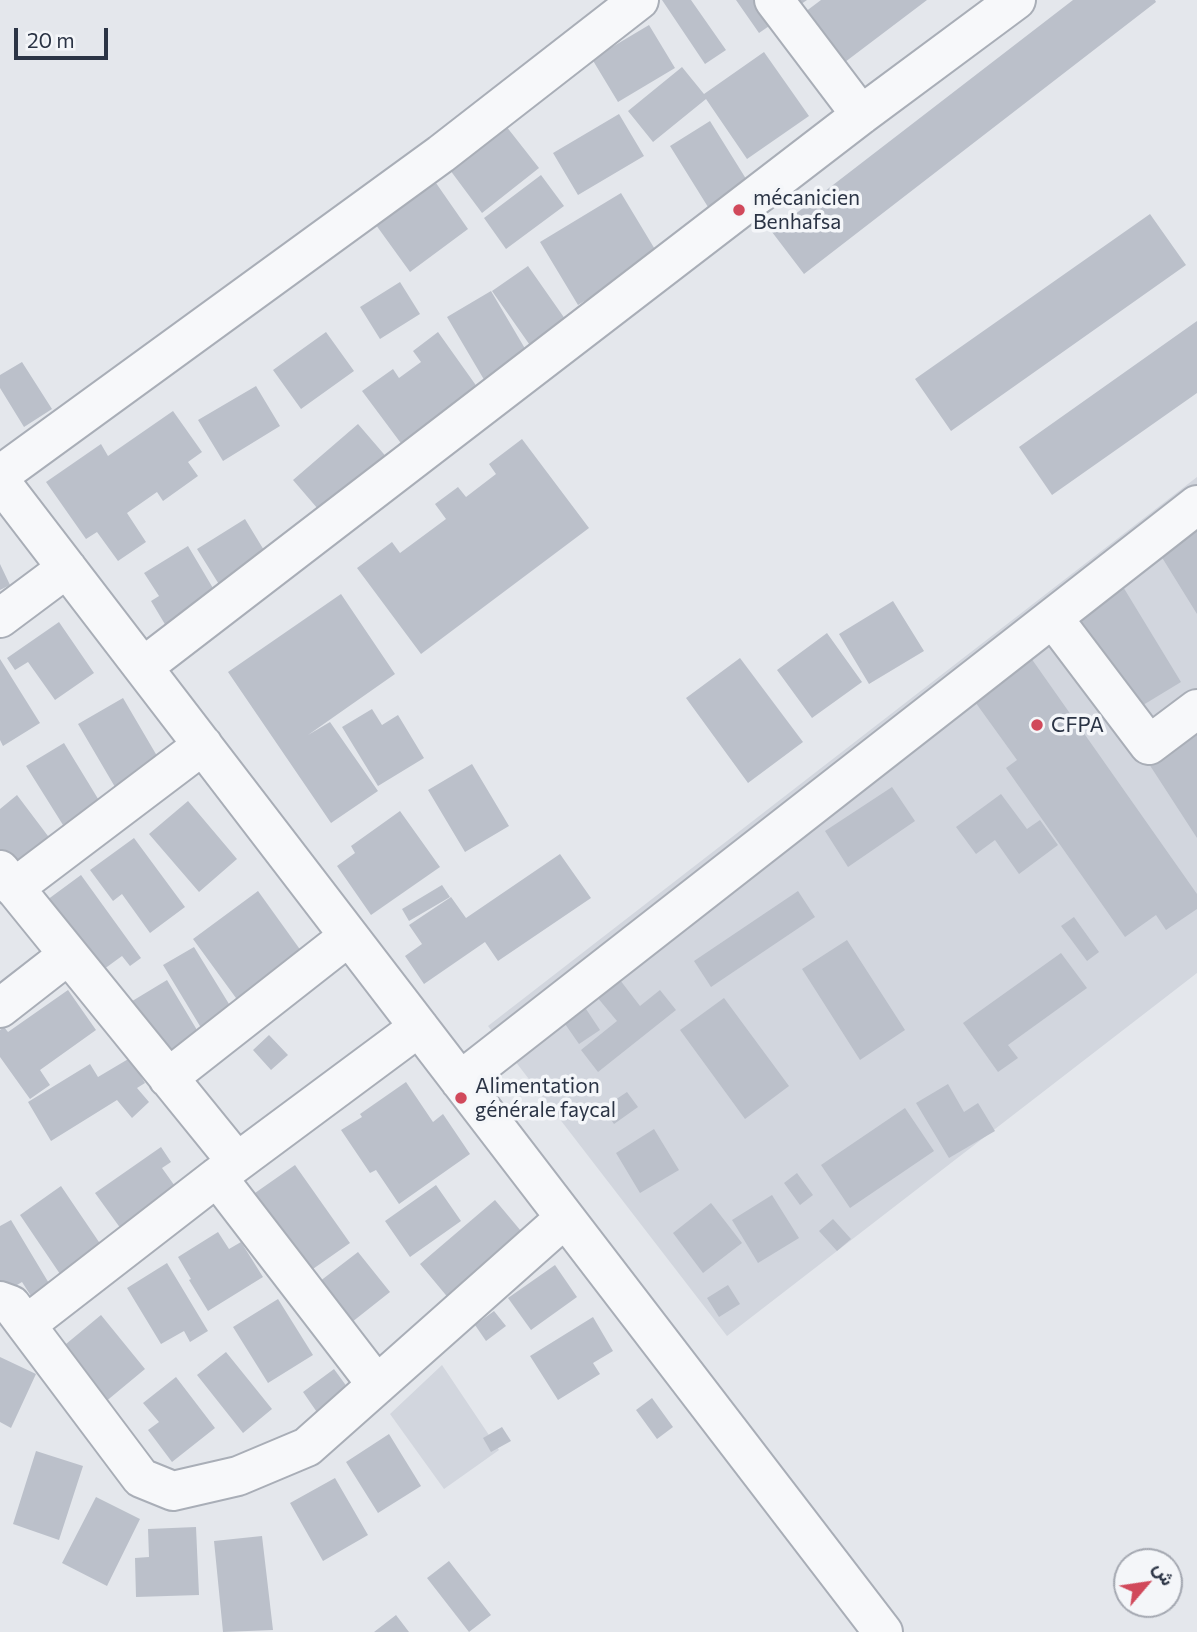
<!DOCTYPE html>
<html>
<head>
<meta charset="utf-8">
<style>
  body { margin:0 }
  #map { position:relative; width:1197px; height:1632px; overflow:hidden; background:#e4e7ec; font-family:Commissioner,Vazirmatn,sans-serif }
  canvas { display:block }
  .north { position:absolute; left:1113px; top:1548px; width:70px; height:70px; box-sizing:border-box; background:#f4f6f9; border:2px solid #a4a8b1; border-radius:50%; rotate:61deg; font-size:19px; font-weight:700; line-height:28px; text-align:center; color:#2b3445 }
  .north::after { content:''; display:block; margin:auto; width:24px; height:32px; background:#d1495b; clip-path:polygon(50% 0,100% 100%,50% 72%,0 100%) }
  .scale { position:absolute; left:14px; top:28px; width:94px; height:32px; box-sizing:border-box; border:4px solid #2b3445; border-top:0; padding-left:9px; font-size:21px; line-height:24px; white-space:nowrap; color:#2b3445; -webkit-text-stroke:5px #f4f6f9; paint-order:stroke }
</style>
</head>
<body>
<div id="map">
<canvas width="1197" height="1632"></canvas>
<div class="north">ش</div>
<div class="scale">20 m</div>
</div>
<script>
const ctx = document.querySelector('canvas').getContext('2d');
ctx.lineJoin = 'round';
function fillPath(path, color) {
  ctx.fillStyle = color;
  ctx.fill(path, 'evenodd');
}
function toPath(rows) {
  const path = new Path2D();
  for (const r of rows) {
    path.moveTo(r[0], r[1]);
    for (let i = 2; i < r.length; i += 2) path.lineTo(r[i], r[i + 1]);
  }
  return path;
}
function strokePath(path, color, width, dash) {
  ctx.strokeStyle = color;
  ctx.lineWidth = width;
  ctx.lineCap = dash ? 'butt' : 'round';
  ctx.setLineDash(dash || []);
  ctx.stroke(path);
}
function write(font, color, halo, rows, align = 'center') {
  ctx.font = font + ' Commissioner,sans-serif';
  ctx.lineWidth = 7;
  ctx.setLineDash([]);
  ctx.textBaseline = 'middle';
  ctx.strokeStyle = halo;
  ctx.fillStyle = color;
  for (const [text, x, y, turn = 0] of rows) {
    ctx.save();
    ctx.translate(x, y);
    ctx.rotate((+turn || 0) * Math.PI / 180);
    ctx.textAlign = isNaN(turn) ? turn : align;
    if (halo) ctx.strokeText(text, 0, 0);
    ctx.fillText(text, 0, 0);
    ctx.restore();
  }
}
fillPath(toPath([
  [1197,477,1197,973,727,1336,488,1026],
  [442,1365,499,1450,444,1489,390,1414]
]), '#d2d6de');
fillPath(toPath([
  [662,0,691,0,726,50,705,64],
  [736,0,807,0,759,33],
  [821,0,927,0,816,84,777,33],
  [1073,0,1155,0,1156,2,804,274,772,232],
  [649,25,675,68,618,102,592,59],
  [764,52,809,116,747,159,706,99,653,142,628,111,682,67,704,94],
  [619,114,644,156,578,195,553,153],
  [710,121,748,182,708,207,670,146],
  [506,126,539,168,482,213,450,170],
  [541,175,564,206,506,249,484,218],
  [436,183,468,229,410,272,376,225],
  [621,193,659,256,578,305,540,242],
  [1150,214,1186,265,951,431,915,379],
  [528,266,570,326,534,351,492,291],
  [400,282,420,314,380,339,360,307],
  [491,291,530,357,486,383,447,317],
  [1197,321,1197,393,1052,495,1019,447],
  [326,332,354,371,301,409,273,370],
  [438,332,480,391,403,446,362,391,393,369,399,378,421,362,413,351],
  [22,362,52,409,24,427,0,388,0,375],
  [256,386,280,426,223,461,198,420],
  [173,411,202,452,188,462,198,476,163,501,157,492,127,513,146,542,118,561,97,532,86,539,46,482,101,444,108,456],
  [358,424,389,460,324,516,293,480],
  [522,439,589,528,421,654,357,568,392,542,400,553,446,519,435,504,458,487,466,497,496,474,489,464],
  [1197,515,1197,614,1145,530],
  [245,519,273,565,225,594,197,549],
  [188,546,223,605,172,636,151,601,159,596,144,573],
  [0,564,10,585,0,590],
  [1111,567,1181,682,1125,716,1056,600],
  [341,594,395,674,308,735,330,722,378,791,331,823,228,672],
  [893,601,924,651,869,684,839,634],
  [59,622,94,673,55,700,28,662,15,670,7,658],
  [827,633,862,682,812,718,777,670],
  [740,658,803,742,748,783,686,698],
  [1031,658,1197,894,1197,909,1166,930,1156,915,1125,937,1006,768,1017,760,973,699],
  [0,659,40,723,3,746,0,740],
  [123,698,160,761,115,787,78,724],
  [372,709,382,725,398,715,424,758,378,786,342,727],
  [1197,709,1197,838,1138,747],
  [64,743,100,802,63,825,26,766],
  [472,764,509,826,465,852,428,790],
  [892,787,915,821,848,867,825,831],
  [1001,794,1027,829,1040,820,1058,845,1019,874,995,840,976,854,956,827],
  [17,795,51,840,11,871,0,858,0,809],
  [188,801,237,859,199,892,149,834],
  [400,811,440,867,371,915,337,866,355,853,351,846],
  [134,838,185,907,150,933,122,894,113,901,90,870],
  [560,854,591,898,498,961,485,942,424,984,405,956,422,944,409,925,451,897,466,918],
  [81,875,141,958,130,966,122,956,100,972,47,900],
  [442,885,450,897,409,921,402,909],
  [258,891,304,955,244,1009,193,939],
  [798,891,815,917,711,987,694,961],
  [1074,917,1099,952,1087,961,1061,926],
  [847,940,905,1030,860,1060,802,969],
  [194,947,237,1017,206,1036,163,965],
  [1061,953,1087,988,1008,1045,1018,1058,998,1072,963,1023],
  [167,980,203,1040,165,1063,129,1003],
  [620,980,640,1006,660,990,676,1010,598,1072,581,1050,617,1021,597,997],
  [68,990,96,1030,40,1070,50,1085,30,1099,0,1057,0,1030,4,1027,8,1032],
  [724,998,789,1086,745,1119,680,1030],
  [584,1006,600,1030,579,1044,563,1021],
  [269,1035,288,1055,271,1070,253,1050],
  [130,1058,145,1083,137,1088,149,1102,132,1118,117,1100,51,1141,28,1102,90,1064,98,1077],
  [406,1082,433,1122,443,1114,470,1154,399,1204,376,1170,370,1173,341,1130,362,1117,360,1114],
  [948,1084,964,1112,978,1103,995,1131,949,1158,916,1103],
  [627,1092,638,1107,614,1124,603,1108],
  [905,1108,934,1151,850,1208,821,1165],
  [654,1129,679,1170,640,1193,616,1153],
  [161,1147,171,1162,162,1168,177,1189,121,1229,95,1193],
  [295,1165,350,1243,300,1278,245,1200],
  [797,1173,813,1195,800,1205,784,1183],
  [436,1185,461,1221,410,1257,385,1221],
  [61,1186,101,1245,60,1274,20,1215],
  [772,1195,799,1238,758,1263,732,1220],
  [495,1200,526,1237,450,1300,420,1264],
  [711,1203,742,1243,703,1273,673,1233],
  [833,1219,851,1239,837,1251,819,1231],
  [11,1220,50,1285,31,1296,22,1282,0,1295,0,1226],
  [218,1232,229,1249,241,1242,263,1277,208,1311,189,1280,191,1279,178,1257],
  [358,1252,390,1292,347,1326,315,1285],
  [167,1263,208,1331,190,1342,184,1331,161,1344,127,1288],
  [555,1265,577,1297,531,1330,508,1298],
  [728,1285,740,1304,719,1317,707,1298],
  [278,1299,313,1355,268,1383,233,1327],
  [494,1311,506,1326,486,1341,475,1325],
  [101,1315,145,1369,104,1403,60,1349],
  [593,1317,613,1351,593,1363,600,1374,558,1400,530,1356],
  [226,1352,272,1409,243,1433,197,1375],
  [0,1357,36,1374,11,1428,0,1422],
  [334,1369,353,1395,321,1418,303,1392],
  [176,1377,215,1428,172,1462,148,1430,159,1422,143,1403],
  [652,1398,673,1427,657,1439,636,1410],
  [502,1427,511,1441,491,1452,483,1438],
  [389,1434,421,1486,378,1513,346,1462],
  [36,1451,83,1466,59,1540,13,1524],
  [335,1478,368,1535,323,1561,290,1503],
  [96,1497,140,1519,107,1586,62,1563],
  [196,1527,199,1595,136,1597,135,1558,149,1557,148,1529],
  [262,1536,273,1630,223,1632,214,1541],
  [449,1561,491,1615,469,1632,427,1578],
  [396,1615,409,1632,374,1632]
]), '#bbc0ca');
const minor = toPath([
  [774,0,861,115],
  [0,475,441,154,639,0],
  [0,481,883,1632],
  [0,618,67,568],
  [1053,618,1149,745,1197,709],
  [143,667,861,115,1016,0],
  [0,870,237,1162],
  [14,888,203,745],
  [0,1008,68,955],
  [168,1078,349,936],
  [460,1081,1197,505],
  [217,1177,377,1385],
  [0,1301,11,1305,141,1478,173,1491,238,1476,307,1447,565,1218],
  [26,1325,217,1177,419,1027]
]);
strokePath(minor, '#a9aeb7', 42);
strokePath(minor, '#f7f8fa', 38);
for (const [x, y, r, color] of [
  [739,210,7,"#d1495b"],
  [1037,725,7,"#d1495b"],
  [461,1098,7,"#d1495b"]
]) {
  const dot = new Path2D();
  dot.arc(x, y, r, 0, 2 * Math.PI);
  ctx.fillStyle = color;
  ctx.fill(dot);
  strokePath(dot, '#f4f6f9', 2.5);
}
write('21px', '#2b3445', '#f4f6f9', [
  ["mécanicien",753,198],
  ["Benhafsa",753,222],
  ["CFPA",1051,725],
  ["Alimentation",475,1086],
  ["générale faycal",475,1110]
], 'left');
</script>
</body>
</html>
